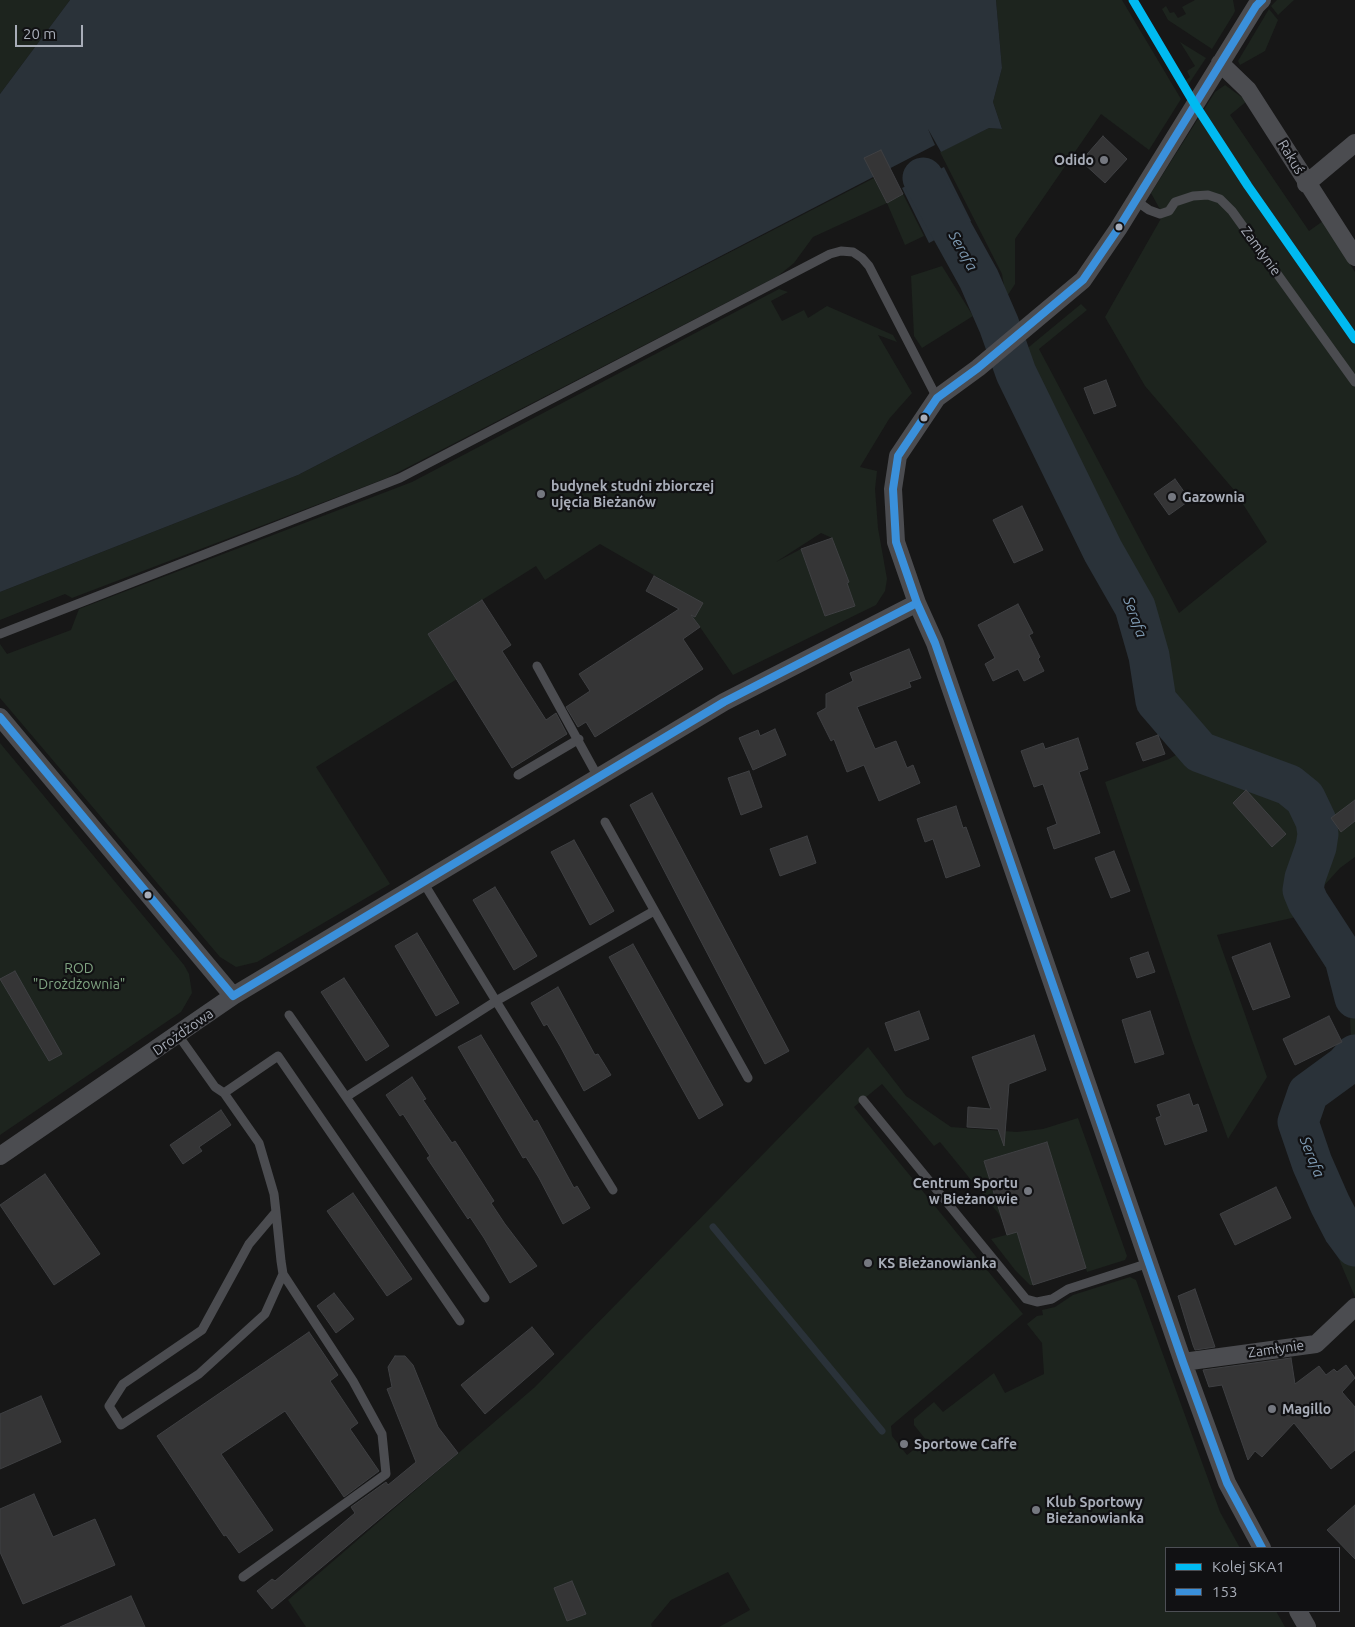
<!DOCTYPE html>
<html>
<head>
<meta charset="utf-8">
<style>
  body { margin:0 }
  #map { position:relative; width:1355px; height:1627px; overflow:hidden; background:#171717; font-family:Ubuntu,sans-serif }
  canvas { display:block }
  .legend { position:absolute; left:1165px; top:1547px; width:175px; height:65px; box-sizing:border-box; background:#111113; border:1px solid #4d4f55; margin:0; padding:6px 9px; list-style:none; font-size:15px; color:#a8adb8 }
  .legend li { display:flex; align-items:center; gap:10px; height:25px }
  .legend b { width:25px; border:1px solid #4d4f55 }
  .scale { position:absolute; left:15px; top:25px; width:68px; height:22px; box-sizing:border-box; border:2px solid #a8adb8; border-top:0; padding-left:6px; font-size:15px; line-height:18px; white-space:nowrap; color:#a8adb8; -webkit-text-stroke:4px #111113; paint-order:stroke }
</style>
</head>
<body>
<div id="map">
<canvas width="1355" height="1627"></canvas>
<ul class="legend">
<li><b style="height:6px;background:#00baf1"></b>Kolej SKA1</li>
<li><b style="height:6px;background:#3a90db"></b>153</li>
</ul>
<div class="scale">20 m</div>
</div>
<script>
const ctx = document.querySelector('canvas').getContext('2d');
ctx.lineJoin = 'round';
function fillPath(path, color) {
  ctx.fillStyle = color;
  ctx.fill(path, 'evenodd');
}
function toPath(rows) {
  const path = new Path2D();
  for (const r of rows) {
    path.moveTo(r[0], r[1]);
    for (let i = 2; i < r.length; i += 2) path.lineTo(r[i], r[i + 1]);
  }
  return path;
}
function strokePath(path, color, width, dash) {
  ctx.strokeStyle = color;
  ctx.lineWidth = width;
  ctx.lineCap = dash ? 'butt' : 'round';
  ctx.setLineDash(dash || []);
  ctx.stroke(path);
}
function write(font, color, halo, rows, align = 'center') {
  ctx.font = font + ' Ubuntu,sans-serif';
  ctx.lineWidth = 4.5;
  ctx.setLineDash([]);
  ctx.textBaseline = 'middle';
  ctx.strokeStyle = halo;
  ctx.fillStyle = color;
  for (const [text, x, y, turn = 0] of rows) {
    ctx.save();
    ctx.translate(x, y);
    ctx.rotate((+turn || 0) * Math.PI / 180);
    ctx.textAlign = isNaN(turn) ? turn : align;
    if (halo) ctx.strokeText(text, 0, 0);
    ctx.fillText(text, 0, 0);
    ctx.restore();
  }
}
fillPath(toPath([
  [0,0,70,0,0,94],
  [996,0,1122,0,1181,99,1149,150,1101,114,1015,239,1015,284,1006,298,1002,274,940,152,989,128,1002,129,993,102,1002,68],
  [1195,0,1233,0,1235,11,1233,15,1212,49,1168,20,1162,9,1166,6,1170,13,1174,12,1178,18,1186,14,1182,7],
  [1277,0,1294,0,1278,15,1271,6],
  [1269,9,1278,20,1265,51,1240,65,1238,61],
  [1180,42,1206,58,1188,85,1185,81,1190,77,1187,71,1195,66],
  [1225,85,1247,101,1230,115,1309,231,1323,221,1355,272,1355,857,1340,868,1320,890,1355,943,1355,1077,1317,1113,1315,1128,1338,1186,1355,1218,1355,1297,1285,1132,1285,1111,1293,1089,1346,1054,1351,1038,1350,1018,1334,981,1296,917,1217,935,1267,1077,1228,1139,1192,1040,1105,782,1169,759,1181,752,1147,712,1134,683,1133,644,1123,612,1086,549,1007,389,995,375,1081,304,1087,310,1039,349,1179,613,1267,542,1234,490,1145,386,1105,317,1163,215,1151,193,1215,92],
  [874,178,887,203,903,194,924,236,905,245,887,203,813,237,794,263,778,276,387,478,72,598,65,594,0,620,0,592,298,475],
  [942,266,973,316,922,348,914,336,911,276],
  [779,289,788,292,771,301,782,321,804,310,808,318,827,306,893,335,897,342,878,335,912,393,889,419,860,467,877,471,875,489,878,528,887,579,885,591,876,605,733,675,671,585,600,544,545,580,536,566,428,634,457,679,316,767,390,884,257,962,236,967,220,957,0,698,0,644,7,654,71,630,79,609,412,482],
  [821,533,832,538,855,606,825,616,801,549,776,562],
  [0,743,184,965,189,974,192,993,181,1012,0,1135],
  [868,1047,906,1096,951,1127,1017,1132,1043,1129,1078,1118,1127,1256,1125,1260,1087,1272,1047,1142,984,1161,1003,1222,998,1213,940,1142,934,1146,882,1084,854,1107,1023,1314,891,1426,892,1436,907,1455,926,1440,914,1425,914,1419,934,1402,943,1412,994,1373,1005,1393,1044,1374,1042,1343,1027,1324,1037,1316,1043,1315,1042,1310,1055,1307,1073,1295,1130,1277,1136,1280,1220,1512,1240,1548,1166,1548,1166,1611,1276,1611,1285,1627,719,1627,750,1610,728,1572,671,1600,651,1624,652,1627,306,1627,288,1600,535,1387],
  [1017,1232,1033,1285,1030,1285,1015,1270,991,1239]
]), '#1d241e');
fillPath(toPath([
  [70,0,996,0,1002,68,993,102,1002,129,989,128,941,152,928,129,935,145,298,475,0,592,0,94],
  [944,167,971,221,929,243,902,188]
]), '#2a3239');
strokePath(toPath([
  [713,1227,882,1431]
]), '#2a3239', 7);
strokePath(toPath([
  [923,178,979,279,999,325,1016,373,1103,551,1135,607,1149,656,1156,701,1200,752,1289,785,1305,798,1316,821,1318,834,1316,847,1305,878,1303,890,1308,902,1345,959,1355,998],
  [1355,1055,1345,1066,1308,1093,1298,1122,1312,1163,1330,1204,1344,1231,1355,1246]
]), '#2a3239', 41);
const building = toPath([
  [1103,136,1127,159,1105,183,1081,161,1103,136],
  [881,150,903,194,887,203,864,158,881,150],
  [1106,380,1116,406,1094,414,1084,388,1106,380],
  [1175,479,1190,500,1169,515,1154,494,1175,479],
  [1022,506,1043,550,1014,563,993,520,1022,506],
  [832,538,849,582,847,583,855,606,825,616,801,549,832,538],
  [654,576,703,603,695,617,691,615,700,627,683,639,703,669,595,737,586,722,578,727,566,707,590,691,579,674,679,609,646,591,654,576],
  [482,600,511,645,502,651,546,720,556,713,567,734,512,768,428,634,482,600],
  [1018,604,1033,633,1029,635,1040,657,1038,659,1044,671,1024,681,1018,669,993,681,985,664,995,658,978,625,1018,604],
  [909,649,921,678,909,682,911,687,857,707,875,749,896,741,907,768,913,765,920,783,879,801,864,765,847,772,834,739,831,741,817,713,826,708,826,694,853,681,850,673,909,649],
  [775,729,786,755,753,770,739,738,758,730,760,736,775,729],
  [1158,735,1165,754,1143,761,1136,743,1158,735],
  [1078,738,1088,769,1079,772,1100,833,1054,849,1047,828,1057,824,1043,784,1034,787,1021,751,1043,743,1045,749,1078,738],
  [749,771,762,807,741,815,728,778,749,771],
  [1246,790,1286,834,1272,847,1233,803,1246,790],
  [652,793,789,1051,765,1064,630,805,652,793],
  [1355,800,1355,821,1341,832,1331,818,1355,800],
  [956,806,963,828,966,827,980,866,946,878,933,839,925,842,917,819,956,806],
  [807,836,816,863,780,876,770,849,807,836],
  [574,840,614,911,590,925,551,852,574,840],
  [1114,851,1130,891,1111,898,1095,858,1114,851],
  [495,887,537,956,514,970,473,900,495,887],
  [417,933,459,1003,436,1016,395,946,417,933],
  [1270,943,1290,997,1253,1010,1232,957,1270,943],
  [633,944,723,1105,699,1119,609,957,633,944],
  [1148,952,1155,972,1137,978,1130,958,1148,952],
  [15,971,62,1054,49,1061,0,979,15,971],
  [344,978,389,1046,366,1061,321,992,344,978],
  [558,987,595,1055,598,1054,611,1075,584,1091,560,1046,547,1024,544,1026,531,1003,558,987],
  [919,1011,929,1039,895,1051,885,1023,919,1011],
  [1150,1011,1164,1054,1135,1063,1122,1020,1150,1011],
  [1329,1016,1342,1042,1295,1065,1283,1039,1329,1016],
  [481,1035,534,1122,537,1120,574,1188,577,1186,590,1208,563,1224,539,1178,526,1157,523,1158,458,1047,481,1035],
  [1034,1035,1046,1070,1009,1084,1004,1146,998,1129,967,1127,968,1107,991,1109,972,1057,1034,1035],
  [412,1077,426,1099,423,1100,452,1143,455,1141,494,1201,491,1203,505,1224,537,1266,510,1283,484,1238,470,1217,468,1219,427,1158,430,1156,403,1114,400,1116,386,1095,412,1077],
  [1189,1094,1193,1106,1198,1104,1207,1131,1165,1145,1156,1118,1161,1116,1157,1105,1189,1094],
  [221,1110,231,1125,199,1147,202,1151,183,1164,170,1145,221,1110],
  [1047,1142,1086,1268,1033,1285,1017,1232,1007,1235,984,1161,1047,1142],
  [45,1174,100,1254,54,1285,0,1205,45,1174],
  [1276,1187,1291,1218,1235,1245,1220,1214,1276,1187],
  [353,1193,412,1279,387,1296,327,1211,353,1193],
  [1195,1289,1215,1347,1195,1350,1193,1345,1178,1296,1195,1289],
  [334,1293,354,1319,336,1333,317,1306,334,1293],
  [532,1327,554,1354,485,1414,461,1385,532,1327],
  [309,1332,338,1375,330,1381,358,1423,350,1429,379,1471,344,1497,285,1411,221,1454,273,1530,239,1553,226,1535,224,1536,157,1436,309,1332],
  [395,1356,405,1356,413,1365,438,1427,458,1453,272,1609,257,1591,272,1579,275,1581,355,1513,351,1507,386,1482,388,1485,416,1462,387,1389,392,1387,388,1367,395,1356],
  [1291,1358,1295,1384,1319,1366,1326,1375,1334,1369,1337,1372,1346,1365,1355,1378,1342,1392,1355,1407,1355,1450,1331,1469,1294,1423,1262,1457,1255,1451,1248,1460,1222,1385,1209,1387,1203,1370,1291,1358],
  [41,1396,61,1442,0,1469,0,1414,41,1396],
  [34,1494,53,1537,95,1519,115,1565,23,1604,0,1552,0,1509,34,1494],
  [1355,1505,1355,1559,1327,1530,1355,1505],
  [572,1581,586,1614,567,1621,554,1588,572,1581],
  [131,1596,145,1627,60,1627,131,1596]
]);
fillPath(building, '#353536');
strokePath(building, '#3f4043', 1);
strokePath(toPath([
  [1135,200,1149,210,1160,214,1169,211,1175,202,1193,196,1208,195,1220,199,1232,211,1355,382],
  [0,634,400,478,830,254,841,251,853,252,862,258,869,266,937,398],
  [537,666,598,777],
  [518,775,579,739],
  [605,822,748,1078],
  [423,882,496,1001,654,911],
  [289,1015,346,1097],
  [178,1035,215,1087,224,1093,259,1143,274,1194,276,1212,281,1261,283,1274,265,1314,199,1374,121,1425,109,1406,123,1384,202,1330,249,1244,276,1212],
  [224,1093,278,1056,460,1321],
  [863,1100,1026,1299,1037,1302,1052,1299,1068,1289,1149,1263],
  [485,1298,346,1097,496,1001,613,1190],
  [243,1577,386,1474,382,1434,353,1381,283,1274]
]), '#4b4c50', 9);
strokePath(toPath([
  [1220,63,1248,90,1355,257],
  [1306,184,1355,143],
  [0,717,233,996],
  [0,1156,233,996,724,702,917,603],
  [1183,1362,1316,1344,1355,1307],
  [1262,1548,1227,1483,1183,1362,935,643,917,603,896,542,893,489,898,456,937,398,978,368,1083,280,1118,229,1256,6,1262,0],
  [1298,1611,1307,1627]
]), '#4b4c50', 18);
strokePath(toPath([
  [1262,0,1256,6,1118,229,1083,280,978,368,937,398,898,456,893,489,896,542,917,603,935,643,1183,1362,1227,1483,1262,1548],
  [0,717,233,996],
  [233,996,724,702,917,603]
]), '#3a90db', 8);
strokePath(toPath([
  [1133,0,1194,103,1248,186,1355,339]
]), '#00baf1', 9);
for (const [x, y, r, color] of [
  [1104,160,5,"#757880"],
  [1119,227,4.5,"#a8adb8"],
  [924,418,4.5,"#a8adb8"],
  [541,494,5,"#757880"],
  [1172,497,5,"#757880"],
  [148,895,4.5,"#a8adb8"],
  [1028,1191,5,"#757880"],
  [868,1263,5,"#757880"],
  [1272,1409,5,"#757880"],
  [904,1444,5,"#757880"],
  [1036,1510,5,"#757880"]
]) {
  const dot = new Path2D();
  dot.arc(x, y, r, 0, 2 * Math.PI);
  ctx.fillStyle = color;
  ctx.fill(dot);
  strokePath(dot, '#111113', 2);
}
write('14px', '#a8adb8', '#111113', [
  ["Rakuś",1291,157,59],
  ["Zamłynie",1261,251,54],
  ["Drożdżowa",183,1032,-35],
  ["Zamłynie",1276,1349,-8]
]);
write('bold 14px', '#a8adb8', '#111113', [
  ["Odido",1094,160,"right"],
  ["budynek studni zbiorczej",551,486],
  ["ujęcia Bieżanów",551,502],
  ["Gazownia",1182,497],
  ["Centrum Sportu",1018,1183,"right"],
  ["w Bieżanowie",1018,1199,"right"],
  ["KS Bieżanowianka",878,1263],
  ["Magillo",1282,1409],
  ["Sportowe Caffe",914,1444],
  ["Klub Sportowy",1046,1502],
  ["Bieżanowianka",1046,1518]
], 'left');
write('14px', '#7fa381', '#111113', [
  ["ROD",79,968],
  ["\"Drożdżownia\"",79,984]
]);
write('italic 15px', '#7f9bb3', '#111113', [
  ["Serafa",963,251,61],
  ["Serafa",1135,617,70],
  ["Serafa",1312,1157,68]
]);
</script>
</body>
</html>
